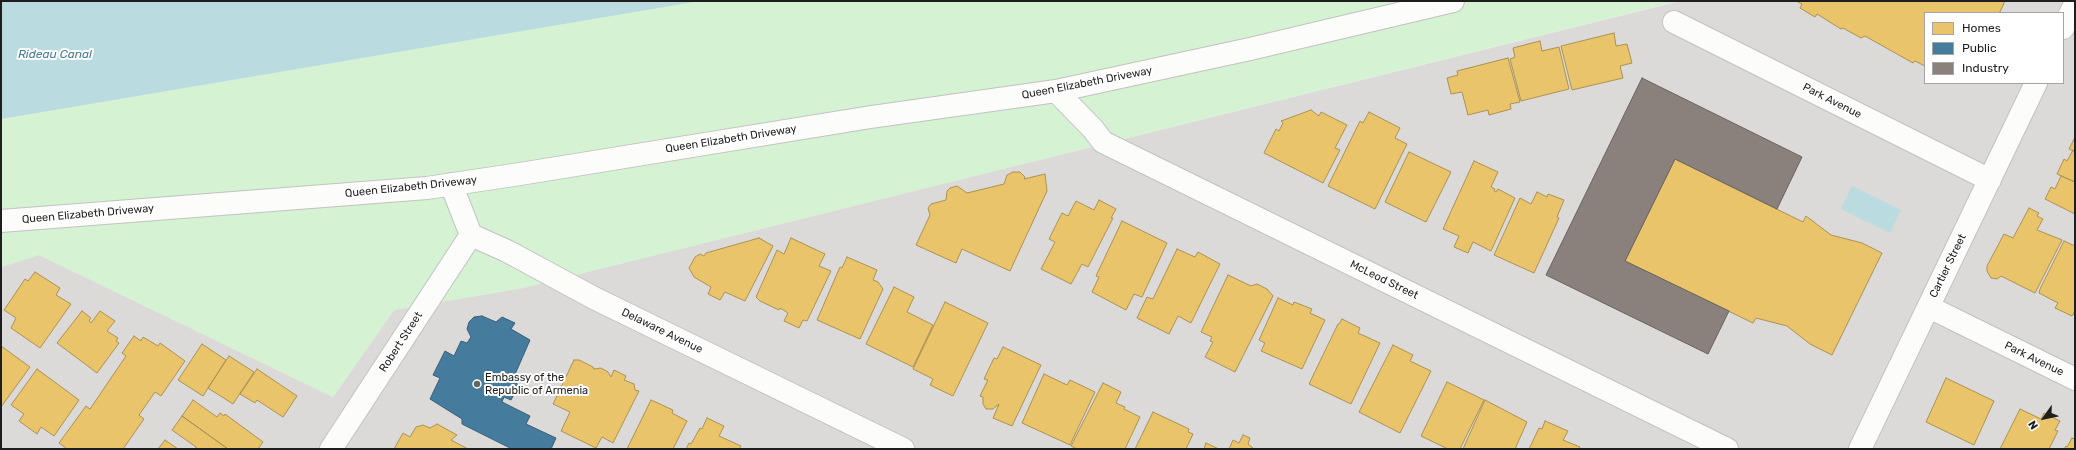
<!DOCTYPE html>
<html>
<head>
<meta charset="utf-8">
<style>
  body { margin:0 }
  #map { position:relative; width:2076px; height:450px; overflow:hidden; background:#eceae7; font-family:Rubik,sans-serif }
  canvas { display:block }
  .frame { position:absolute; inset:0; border:2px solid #1e1e1e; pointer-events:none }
  .legend { position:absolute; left:1924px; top:12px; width:140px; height:72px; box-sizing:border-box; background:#fff; border:1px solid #a5a5a5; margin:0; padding:5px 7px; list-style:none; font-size:12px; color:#1e1e1e }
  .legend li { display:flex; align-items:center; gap:8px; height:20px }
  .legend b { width:20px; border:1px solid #a5a5a5 }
  .north { position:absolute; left:2024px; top:398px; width:40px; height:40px; -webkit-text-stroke:3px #fff; paint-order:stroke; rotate:237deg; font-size:11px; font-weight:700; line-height:16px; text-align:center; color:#1e1e1e }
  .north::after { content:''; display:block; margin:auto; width:14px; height:18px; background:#1e1e1e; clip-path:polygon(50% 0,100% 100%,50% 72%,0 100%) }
</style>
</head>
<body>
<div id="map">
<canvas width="2076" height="450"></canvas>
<div class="frame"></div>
<ul class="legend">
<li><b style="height:11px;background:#e9c46a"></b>Homes</li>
<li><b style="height:11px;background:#457b9d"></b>Public</li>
<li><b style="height:11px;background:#8a817c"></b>Industry</li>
</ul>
<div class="north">N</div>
</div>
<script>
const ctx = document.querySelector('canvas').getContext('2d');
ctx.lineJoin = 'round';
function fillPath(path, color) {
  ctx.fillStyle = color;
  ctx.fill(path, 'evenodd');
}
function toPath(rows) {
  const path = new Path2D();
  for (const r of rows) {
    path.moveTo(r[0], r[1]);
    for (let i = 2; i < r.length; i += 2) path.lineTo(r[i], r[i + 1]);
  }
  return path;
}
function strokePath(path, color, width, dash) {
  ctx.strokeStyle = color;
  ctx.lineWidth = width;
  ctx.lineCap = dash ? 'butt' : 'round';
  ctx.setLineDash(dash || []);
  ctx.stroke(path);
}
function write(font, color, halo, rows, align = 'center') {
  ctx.font = font + ' Rubik,sans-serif';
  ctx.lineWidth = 4;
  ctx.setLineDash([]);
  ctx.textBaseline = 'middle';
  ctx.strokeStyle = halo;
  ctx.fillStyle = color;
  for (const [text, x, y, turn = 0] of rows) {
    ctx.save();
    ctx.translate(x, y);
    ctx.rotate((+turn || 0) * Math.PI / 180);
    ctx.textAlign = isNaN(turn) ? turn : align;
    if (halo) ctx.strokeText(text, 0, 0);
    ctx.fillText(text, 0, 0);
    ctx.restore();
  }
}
fillPath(toPath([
  [1681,1,2075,1,2075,449,1,449,1,267,39,255,333,397,394,310,523,288],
  [1925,13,2063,13,2063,83,1925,83]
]), '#dbdad8');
fillPath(toPath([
  [700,1,1678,1,523,288,394,310,333,397,39,255,1,267,1,119]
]), '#d5f2d3');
fillPath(toPath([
  [1,1,700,1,1,119],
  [1852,186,1901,210,1890,233,1841,209]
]), '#badbdf');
const homes = toPath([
  [1796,1,2005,1,2000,12,1996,13,1925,13,1925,66,1915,61,1913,63,1865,36,1861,38,1843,28,1841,29,1817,14,1815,17,1800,8,1802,4,1796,1],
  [1614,33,1616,46,1627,44,1632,63,1620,66,1623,78,1572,90,1561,46,1614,33],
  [1540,41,1542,51,1559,47,1569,89,1521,101,1510,59,1515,57,1513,48,1540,41],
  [1508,58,1520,102,1510,104,1511,109,1489,115,1488,110,1468,115,1462,92,1451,94,1447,78,1458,75,1457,71,1508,58],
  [1311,110,1319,116,1321,112,1347,125,1335,148,1340,150,1323,183,1264,153,1276,129,1279,131,1283,123,1281,121,1311,110],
  [1369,112,1400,128,1395,138,1407,144,1375,209,1328,186,1360,121,1363,123,1369,112],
  [2075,137,2075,152,2069,149,2075,137],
  [2073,150,2075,152,2075,182,2057,174,2064,159,2067,161,2073,150],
  [1409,152,1451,172,1426,222,1385,202,1409,152],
  [1675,159,1803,222,1806,216,1831,235,1862,243,1882,253,1832,355,1810,344,1787,326,1756,318,1753,323,1625,261,1675,159],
  [1474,161,1498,172,1491,187,1495,189,1494,191,1496,192,1498,189,1515,198,1491,251,1473,242,1468,253,1454,247,1459,236,1443,229,1474,161],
  [1013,172,1020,172,1025,177,1024,179,1045,174,1047,191,1010,271,962,249,956,263,916,245,930,215,928,208,931,204,946,200,947,191,950,188,957,186,967,193,1004,184,1007,175,1013,172],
  [2061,176,2075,182,2075,214,2045,199,2051,187,2055,189,2061,176],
  [1537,192,1547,197,1548,194,1564,200,1557,217,1559,218,1534,273,1494,255,1520,198,1531,204,1537,192],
  [1099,200,1116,209,1111,218,1113,218,1088,267,1082,264,1071,284,1041,269,1055,242,1049,239,1062,213,1068,216,1076,201,1094,210,1099,200],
  [2029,208,2039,213,2037,216,2043,219,2037,230,2062,240,2035,293,2001,276,1997,279,1991,278,1987,271,1987,266,2004,234,2013,238,2029,208],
  [1122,221,1167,243,1142,297,1134,294,1126,310,1092,292,1099,277,1096,276,1122,221],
  [759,238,773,246,745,301,725,292,720,300,708,294,711,287,694,277,689,268,695,257,700,254,704,256,706,253,759,238],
  [791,238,825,254,819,266,831,271,807,321,803,320,799,328,784,321,788,313,780,308,779,310,760,301,756,297,777,250,784,254,791,238],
  [2064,241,2075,246,2075,311,2072,316,2055,308,2058,303,2039,293,2040,289,2064,241],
  [1177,249,1195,257,1198,252,1220,264,1191,323,1178,316,1169,334,1137,318,1147,297,1153,299,1177,249],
  [847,257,877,270,873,280,878,282,883,289,860,339,817,320,840,267,842,268,847,257],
  [35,272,60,288,56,295,71,304,40,348,11,328,16,318,4,310,25,279,28,281,35,272],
  [1228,275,1251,286,1257,284,1267,289,1273,296,1235,372,1205,357,1213,342,1210,341,1212,337,1201,332,1228,275],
  [894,287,914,297,907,312,933,325,913,367,866,344,894,287],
  [1278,298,1293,305,1294,302,1312,309,1310,313,1325,320,1302,369,1261,351,1265,343,1259,340,1278,298],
  [945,302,988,323,953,396,930,385,933,379,913,369,945,302],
  [82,311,91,318,89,321,91,323,100,311,115,321,107,331,118,338,116,341,119,343,97,373,57,343,82,311],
  [1342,319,1360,328,1358,333,1380,343,1351,404,1309,384,1338,324,1339,324,1342,319],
  [134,336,141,341,143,337,158,346,160,343,185,361,161,396,155,392,139,415,144,419,123,449,67,449,59,443,86,406,90,409,126,356,122,353,134,336],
  [202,344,226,360,203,396,178,380,202,344],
  [1393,345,1413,355,1410,361,1431,371,1400,433,1359,412,1393,345],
  [1,346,30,367,1,407,1,346],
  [1003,347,1041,365,1012,426,993,418,999,404,993,409,986,409,983,404,983,397,980,396,988,380,984,379,994,358,997,359,1003,347],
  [229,356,254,372,233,404,208,388,229,356],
  [574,360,579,360,593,367,594,369,601,368,608,372,611,377,614,370,626,376,624,380,634,384,635,390,639,391,613,443,602,437,596,448,561,431,570,412,553,404,574,360],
  [37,369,79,400,54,436,41,427,37,434,19,421,24,414,11,405,37,369],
  [257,369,297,396,283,417,257,400,255,403,240,394,257,369],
  [1044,374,1067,385,1070,380,1095,392,1070,445,1022,423,1044,374],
  [1946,378,1994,401,1974,445,1926,422,1946,378],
  [1447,382,1484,400,1460,449,1448,449,1421,436,1447,382],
  [1103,383,1121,392,1116,403,1125,407,1124,409,1140,417,1125,449,1077,449,1071,446,1103,383],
  [193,400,217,417,220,413,224,416,225,414,263,442,258,449,228,449,182,416,193,400],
  [651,400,673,410,672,413,687,421,673,449,627,449,651,400],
  [1485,400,1527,422,1515,449,1463,449,1485,400],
  [2020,409,2041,419,2044,413,2060,421,2055,430,2058,431,2049,449,2000,449,2020,409],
  [1153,412,1189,429,1188,432,1193,434,1186,449,1135,449,1153,412],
  [182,416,228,449,195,449,196,447,172,430,182,416],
  [707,418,724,426,719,436,741,446,739,449,686,449,689,443,691,444,700,428,702,429,707,418],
  [1545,421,1568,431,1563,440,1580,447,1579,449,1529,449,1539,428,1542,429,1545,421],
  [437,424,457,435,451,440,468,449,394,449,403,433,410,437,416,427,423,425,430,428,437,424],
  [1243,435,1250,438,1248,444,1254,449,1229,449,1233,440,1239,443,1243,435],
  [2072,438,2075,439,2075,449,2064,449,2066,446,2067,447,2072,438],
  [165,440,178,449,158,449,165,440],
  [1206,443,1219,449,1204,449,1206,443]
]);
fillPath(homes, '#e9c46a');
strokePath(homes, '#ac9253', 1);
const public = toPath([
  [482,316,496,322,502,317,515,323,511,329,530,340,513,379,516,380,518,387,511,400,504,397,502,402,530,416,526,424,556,438,551,449,512,449,462,424,462,419,430,399,440,378,433,375,445,351,454,356,461,341,467,343,471,337,467,329,469,322,474,317,482,316]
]);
fillPath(public, '#457b9d');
strokePath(public, '#395f77', 1);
const industry = toPath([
  [1642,78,1802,157,1777,209,1675,159,1625,261,1729,311,1708,354,1546,275,1642,78]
]);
fillPath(industry, '#8a817c');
strokePath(industry, '#6a6360', 1);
const minor = toPath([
  [1674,22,1990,180],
  [2063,28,2075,4],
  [1056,91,1093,129,1103,142,1727,449],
  [451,184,471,235,507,251,594,298,903,449],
  [1,221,427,188,520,174,871,117,1056,91,1250,49,1453,1],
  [1929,307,2075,379],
  [331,449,471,235],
  [1860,449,2036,83]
]);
strokePath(minor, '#c3c2c1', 24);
strokePath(minor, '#fcfcfb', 22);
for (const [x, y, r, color] of [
  [477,384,4,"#666564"]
]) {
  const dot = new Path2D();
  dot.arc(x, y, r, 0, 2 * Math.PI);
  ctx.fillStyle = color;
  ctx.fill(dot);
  strokePath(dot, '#fff', 1.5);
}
write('11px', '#1e1e1e', '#fff', [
  ["Queen Elizabeth Driveway",1087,83,-11],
  ["Park Avenue",1832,101,27],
  ["Queen Elizabeth Driveway",731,139,-9],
  ["Queen Elizabeth Driveway",411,187,-6],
  ["Queen Elizabeth Driveway",88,214,-5],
  ["Cartier Street",1948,266,-64],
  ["McLeod Street",1384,280,26],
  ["Delaware Avenue",662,331,26],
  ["Robert Street",401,342,-57],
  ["Park Avenue",2034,359,26]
]);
write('11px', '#1e1e1e', '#fff', [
  ["Embassy of the",485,378],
  ["Republic of Armenia",485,391]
], 'left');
write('italic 12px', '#467a9c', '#fff', [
  ["Rideau Canal",55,55]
]);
</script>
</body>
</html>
